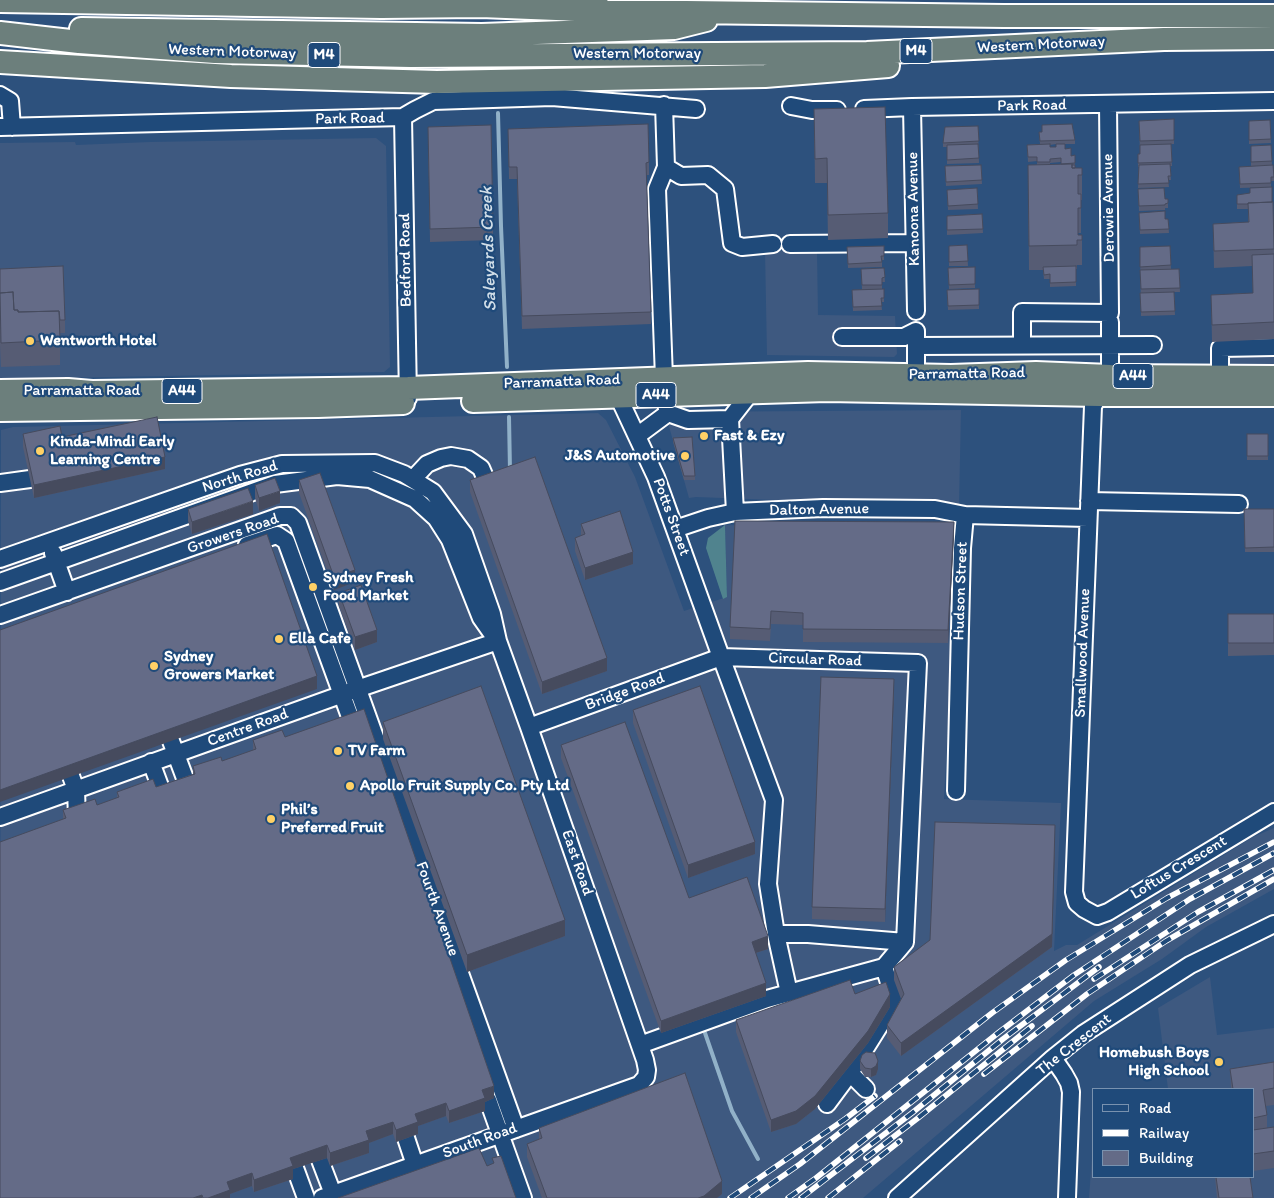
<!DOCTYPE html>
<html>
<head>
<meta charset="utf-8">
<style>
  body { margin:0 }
  #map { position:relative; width:1274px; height:1198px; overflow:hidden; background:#2d517d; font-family:Itim,sans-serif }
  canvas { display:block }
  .legend { position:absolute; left:1092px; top:1088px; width:162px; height:90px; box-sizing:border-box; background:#1f4a7a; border:1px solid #7992af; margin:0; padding:6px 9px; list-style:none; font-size:15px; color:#fff }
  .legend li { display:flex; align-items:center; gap:10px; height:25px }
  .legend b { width:25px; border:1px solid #7992af }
</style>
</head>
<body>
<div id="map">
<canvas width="1274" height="1198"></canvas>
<ul class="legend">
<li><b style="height:6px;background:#1f4a7a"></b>Road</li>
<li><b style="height:6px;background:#fff"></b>Railway</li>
<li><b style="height:14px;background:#646b87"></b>Building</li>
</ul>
</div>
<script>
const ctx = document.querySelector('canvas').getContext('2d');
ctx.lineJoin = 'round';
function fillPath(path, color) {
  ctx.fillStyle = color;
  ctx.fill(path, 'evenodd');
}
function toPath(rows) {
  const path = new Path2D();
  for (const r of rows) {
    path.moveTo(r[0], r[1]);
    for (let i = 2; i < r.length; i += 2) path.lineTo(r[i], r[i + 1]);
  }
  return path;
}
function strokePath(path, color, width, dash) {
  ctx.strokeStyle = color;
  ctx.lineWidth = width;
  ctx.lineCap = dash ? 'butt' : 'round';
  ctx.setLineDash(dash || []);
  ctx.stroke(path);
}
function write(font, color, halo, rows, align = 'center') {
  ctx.font = font + ' Itim,sans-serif';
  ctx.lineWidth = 4.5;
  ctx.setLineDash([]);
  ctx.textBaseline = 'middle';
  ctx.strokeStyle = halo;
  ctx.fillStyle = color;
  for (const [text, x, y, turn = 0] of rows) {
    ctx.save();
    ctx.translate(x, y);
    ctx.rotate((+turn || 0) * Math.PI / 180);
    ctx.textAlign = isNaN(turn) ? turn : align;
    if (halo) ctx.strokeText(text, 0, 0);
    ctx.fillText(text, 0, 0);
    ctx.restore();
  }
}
fillPath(toPath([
  [376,138,386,146,390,367,384,372,0,379,0,143,75,142,76,145,150,142],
  [765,251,817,251,818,315,895,316,897,354,894,357,767,355],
  [1210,350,1274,351,1274,365,1210,364],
  [961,410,959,507,696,497,689,498,665,412],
  [598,413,606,420,635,477,684,611,727,597,725,525,958,531,944,799,1061,803,1054,951,1066,945,1077,945,1253,837,1274,828,1274,889,1206,927,1162,959,1094,1001,863,1198,0,1198,1,430,13,427],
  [1210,977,1217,1035,1274,1028,1274,1198,1089,1198,1093,1144,1093,1177,1253,1177,1253,1089,1168,1089,1158,1008]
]), '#3e5980');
fillPath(toPath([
  [725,525,727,597,723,599,706,548,708,538]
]), '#50838e');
strokePath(toPath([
  [498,113,501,226,507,367],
  [509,417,510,471],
  [705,1033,732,1111,758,1159]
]), '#91b1c8', 4);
const minor = toPath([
  [0,95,10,101,12,127],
  [791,106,812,110,837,110],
  [912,107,916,311],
  [864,109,912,107,1274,101],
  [403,117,408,398],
  [0,127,403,117,415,110,433,101,552,97,696,109],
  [666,167,681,176,708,175,725,189,732,243,742,247,773,244],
  [790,244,914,243],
  [1110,322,1110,376,1093,406,1074,892,1077,903,1084,909,1097,916,1108,912,1274,812],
  [842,337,904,337,916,331,916,386],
  [1022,345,1022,312,1110,313,1108,104],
  [916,346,1153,345],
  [1220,377,1220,348,1274,347],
  [664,378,657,189,666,167,664,105],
  [664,394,668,413,688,420,730,419,751,392],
  [730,419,735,512],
  [637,436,668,413],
  [413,479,427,464,441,458,451,456,468,459,481,468,487,482],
  [0,483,30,479],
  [1089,501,1239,504],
  [675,529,708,518,735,512,823,508,935,509,965,515,1088,518],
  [247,545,277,535,286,541,353,725],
  [53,553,67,592],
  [0,559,240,475,282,464,375,463,404,474,433,492,464,534,492,614,498,641,529,727,645,1060,647,1070,646,1077,639,1085,322,1198],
  [0,582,275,484,337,476,370,479,415,499,436,518,450,540,481,618,493,635],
  [0,615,280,516,291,516,298,523,516,1129],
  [529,727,721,657,656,477,618,396,618,387],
  [171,741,189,789],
  [151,762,164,797],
  [71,776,76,790,77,818],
  [956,791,962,548,965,515],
  [0,817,357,689,498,641],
  [776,934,808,934,905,942,918,663,721,657,774,800,768,884,776,934,789,993],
  [640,1045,767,999,884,967],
  [1053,1058,1064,1074,1069,1083,1071,1092,1067,1198],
  [850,1073,866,1089],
  [488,1100,523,1198],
  [827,1104,850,1073,895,1001,884,967,905,942],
  [406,1138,415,1165],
  [320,1160,333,1194],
  [295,1168,306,1198],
  [897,1198,1053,1058,1083,1034,1190,965,1274,924]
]);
const highway = toPath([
  [0,1,381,7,481,6,607,11,1004,16,1274,16],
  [81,29,482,35,674,28,706,20],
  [0,33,79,42,215,52,411,56,867,53,1164,39,1274,38],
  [0,62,231,76,437,82,765,76,888,66],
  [0,391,68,390,92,392,408,388,808,373,951,376,1036,373,1110,376,1274,377],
  [473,401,827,390,1099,395,1274,395],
  [0,410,318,406,403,403]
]);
strokePath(minor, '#fff', 20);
strokePath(highway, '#fff', 26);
strokePath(minor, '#1f4a7a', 16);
strokePath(highway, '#6c7f7c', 22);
const rail = toPath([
  [1094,979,1198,912,1274,870],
  [984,1074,1087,994,1166,941,1274,879],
  [866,1158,918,1118,1032,1026],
  [730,1198,845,1119,875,1096],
  [751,1198,800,1164,992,1013,1066,960,1167,898,1274,842],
  [788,1198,816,1178,998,1033,1074,975,1190,899,1274,853],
  [801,1198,912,1113,1003,1039,1099,967],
  [828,1198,900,1141]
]);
strokePath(rail, '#fff', 5.5);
strokePath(rail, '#1f4a7a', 4, [11]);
fillPath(toPath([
  [814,109,888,213,888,238,828,240,827,183,815,183],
  [1174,119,1174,144,1171,144,1172,166,1170,166,1171,180,1168,180,1169,187,1138,188,1139,167,1138,167,1138,154,1140,154,1139,121],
  [1270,120,1271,143,1249,144,1249,121],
  [978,126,979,163,947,164,947,147,943,147,943,143],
  [428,127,493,227,493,240,430,242],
  [508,129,649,162,649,175,646,175,651,324,522,329,517,179,509,179],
  [1039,132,1075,140,1075,144,1065,144,1065,149,1071,156,1075,163,1075,168,1082,168,1082,200,1081,200,1081,233,1078,233,1078,235,1082,235,1082,265,1077,265,1077,269,1076,269,1076,286,1050,287,1050,279,1044,279,1043,270,1029,270,1028,165,1037,165,1037,161,1028,162,1027,145,1040,144],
  [1056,144,1056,147,1050,147,1050,145],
  [1061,162,1061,164,1050,165,1050,163],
  [1271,145,1272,165,1274,177,1274,181,1271,181,1271,187,1240,188,1239,167,1251,166,1251,146],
  [981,165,982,184,946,186,945,166],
  [977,188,978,209,948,210,947,190],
  [1138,189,1165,199,1168,203,1168,208,1165,208,1165,210,1139,211],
  [1237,195,1272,202,1274,225,1274,339,1212,342,1211,295,1253,293,1252,266,1214,268,1213,224,1248,222,1248,209,1237,209],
  [1139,213,1165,219,1168,219,1169,233,1140,234],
  [982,214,983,233,947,235,947,216],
  [967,245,968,266,949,266,949,246],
  [884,246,884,260,882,260,882,267,848,268,847,247],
  [1170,246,1171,269,1179,269,1180,292,1174,292,1175,315,1141,316,1140,247],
  [975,267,975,288,949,289,948,268],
  [884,268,885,282,882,282,882,289,862,290,861,269],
  [0,269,65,320,65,333,60,333,60,365,1,367,0,346],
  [884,289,884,302,881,302,882,310,853,311,852,290],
  [979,289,979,309,948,310,947,290],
  [23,434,62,437,165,469,34,498,23,447],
  [1247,434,1268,434,1268,460,1247,460],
  [673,438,695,476,695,480,684,480,673,442],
  [299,480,355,582,334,590,299,493],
  [470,480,607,671,542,694,470,492],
  [255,485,280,503,259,511,255,498],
  [188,509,253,514,192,534,188,521],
  [1244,509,1274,509,1274,552,1245,552],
  [581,524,633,564,585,580,575,551,575,538,581,536],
  [954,535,948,643,803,642,803,625,771,624,770,641,730,639,730,627],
  [339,593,377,642,355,650,339,606],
  [1228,614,1274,614,1274,655,1228,656],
  [894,692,885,922,812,919,812,907],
  [633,710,755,854,688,878,633,723],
  [383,722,565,936,467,972,383,739],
  [285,737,494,1098,485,1102,485,1111,449,1123,446,1116,418,1126,418,1134,396,1142,393,1134,369,1143,369,1153,330,1166,327,1158,293,1169,293,1179,254,1192,252,1186,230,1194,230,1198,0,1198,63,820,63,810,97,805,117,798,117,792,156,787,193,774,193,766,222,761,253,750,253,740],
  [561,745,689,898,768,949,756,953,766,996,661,1033,561,758],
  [1055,838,1052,947,901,1056,887,1038,887,1025,901,999,894,980,894,967,930,940],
  [855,994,890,1007,868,1043,815,1109,796,1124,771,1132,736,1032,736,1020],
  [860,1061,878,1069,876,1075,871,1077,865,1077,860,1069],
  [1274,1062,1274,1105,1266,1106,1267,1115,1267,1128,1274,1127,1274,1168,1253,1171,1253,1089,1231,1089,1230,1069],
  [539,1128,722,1194,717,1198,542,1198,527,1157,527,1144,539,1140],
  [1215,1177,1250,1177,1253,1198,1217,1198]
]), '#565c74');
fillPath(toPath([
  [165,457,165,469,34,498,34,485],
  [280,491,280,503,259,511,259,498],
  [253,501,253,514,192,534,192,522],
  [954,522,954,535,948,643,948,630],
  [633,552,633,564,585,580,585,568],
  [355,570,355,582,334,590,334,577],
  [377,630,377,642,355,650,355,637],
  [607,658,607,671,542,694,542,682],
  [317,676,317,689,0,802,0,790],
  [894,679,894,692,885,922,885,909],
  [1055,838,1052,947,901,1056,901,1043],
  [755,842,755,854,688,878,688,865],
  [565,920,565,936,467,972,467,955],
  [768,936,768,949,752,954,752,942],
  [766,983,766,996,661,1033,661,1021],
  [890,994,890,1007,868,1043,815,1109,796,1124,771,1132,771,1120],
  [878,1061,878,1069,876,1075,871,1077,871,1069],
  [494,1086,494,1098,485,1102,485,1111,449,1123,449,1111,482,1090],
  [446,1103,446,1116,418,1126,418,1134,396,1142,396,1130,415,1114],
  [393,1122,393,1134,369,1143,369,1153,330,1166,330,1153,366,1131],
  [327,1145,327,1158,293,1169,293,1179,254,1192,254,1180,290,1158],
  [252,1173,252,1186,230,1194,230,1198,208,1198,227,1182],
  [722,1181,722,1194,717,1198,698,1198],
  [202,1195,202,1198,193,1198]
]), '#464b5e');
const building = toPath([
  [885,107,888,213,828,215,827,158,815,159,814,109,885,107],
  [1174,119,1174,140,1140,141,1139,121,1174,119],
  [1270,120,1271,139,1249,140,1249,121,1270,120],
  [648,124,649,162,646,163,651,312,522,316,517,167,509,167,508,129,648,124],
  [1072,124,1075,140,1040,141,1039,132,1042,132,1042,125,1072,124],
  [491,125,493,227,430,229,428,127,491,125],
  [978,126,979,141,943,143,945,127,978,126],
  [978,144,979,158,947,160,947,145,978,144],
  [1050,144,1050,147,1056,147,1056,144,1065,144,1065,149,1071,148,1071,156,1075,155,1075,163,1061,164,1061,158,1050,159,1050,162,1037,162,1037,157,1028,157,1027,145,1050,144],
  [1171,144,1172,162,1138,163,1138,154,1140,154,1140,145,1171,144],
  [1271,145,1272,161,1251,162,1251,146,1271,145],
  [1072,164,1072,168,1082,168,1082,175,1078,175,1078,194,1081,194,1081,208,1078,208,1078,235,1082,235,1082,240,1077,240,1077,245,1029,246,1028,165,1072,164],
  [1170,164,1171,176,1168,176,1169,183,1138,184,1139,165,1170,164],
  [981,165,982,180,946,182,945,166,981,165],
  [1072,165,1075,165,1075,168,1072,168,1072,165],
  [1273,165,1274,177,1271,177,1271,183,1240,184,1239,167,1273,165],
  [1272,187,1272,202,1248,203,1248,204,1237,204,1237,195,1250,193,1250,188,1272,187],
  [977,188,978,204,948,206,947,190,977,188],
  [1164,188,1165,199,1168,199,1168,203,1165,204,1165,205,1139,206,1138,189,1164,188],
  [1273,202,1274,249,1214,251,1213,224,1249,222,1248,203,1273,202],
  [1165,211,1165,219,1168,219,1169,229,1140,230,1139,213,1165,211],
  [982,214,983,229,947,230,947,216,982,214],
  [967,245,968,261,949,262,949,246,967,245],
  [884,246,884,256,881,256,882,262,848,264,847,247,884,246],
  [1170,246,1171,265,1140,267,1140,247,1170,246],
  [1274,254,1274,322,1212,325,1211,295,1253,293,1252,255,1274,254],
  [63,266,65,320,60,320,59,311,18,312,18,310,14,310,13,292,0,293,0,269,63,266],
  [1076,266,1076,282,1050,283,1050,274,1044,275,1043,267,1076,266],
  [975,267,975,284,949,285,948,268,975,267],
  [884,268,885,277,882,278,882,285,862,285,861,269,884,268],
  [1179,269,1180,288,1141,289,1140,270,1179,269],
  [884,289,884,298,881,298,882,306,853,307,852,290,884,289],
  [979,289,979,305,948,306,947,290,979,289],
  [13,292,14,310,18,310,18,312,59,311,60,340,1,343,0,293,13,292],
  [1174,292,1175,311,1141,312,1140,293,1174,292],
  [157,417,165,457,34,485,23,434,60,426,62,437,157,417],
  [1247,434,1268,434,1268,456,1247,456,1247,434],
  [692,437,695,476,684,476,673,438,692,437],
  [535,457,607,658,542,682,470,480,535,457],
  [320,473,355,570,334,577,299,480,320,473],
  [275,478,280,491,259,498,255,485,275,478],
  [248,488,253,501,192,522,188,509,248,488],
  [1244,509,1274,509,1274,547,1245,548,1244,509],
  [620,511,633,552,585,568,575,538,585,534,581,524,620,511],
  [735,521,954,522,948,630,803,629,803,613,771,611,770,629,730,627,735,521],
  [267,534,317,676,0,790,0,630,267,534],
  [361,585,377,630,355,637,339,593,361,585],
  [1228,614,1274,614,1274,643,1228,643,1228,614],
  [821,677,894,679,885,909,812,907,821,677],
  [481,686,565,920,467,955,383,722,481,686],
  [700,686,755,842,688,865,633,710,700,686],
  [364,709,494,1086,482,1090,485,1098,449,1111,446,1103,415,1114,418,1122,396,1130,393,1122,366,1131,369,1140,330,1153,327,1145,290,1158,293,1166,254,1180,252,1173,227,1182,230,1190,208,1198,203,1198,202,1195,193,1198,0,1198,0,842,66,818,63,810,95,799,97,805,119,797,117,792,153,779,156,787,195,774,193,766,221,757,222,761,256,749,253,740,282,730,285,737,364,709],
  [625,722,689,898,747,877,768,936,752,942,766,983,661,1021,561,745,625,722],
  [935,822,1055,825,1052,934,901,1043,887,1025,904,994,894,967,930,940,935,822],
  [850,980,855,994,886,982,890,994,868,1031,815,1096,796,1111,771,1120,736,1020,850,980],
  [866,1052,875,1053,878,1061,876,1066,871,1069,865,1068,860,1061,862,1055,866,1052],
  [1274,1062,1274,1088,1263,1090,1267,1115,1253,1118,1253,1089,1233,1089,1230,1069,1274,1062],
  [685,1073,722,1181,704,1196,698,1198,547,1198,527,1144,542,1138,539,1128,685,1073],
  [1274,1127,1274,1151,1253,1154,1253,1130,1274,1127],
  [479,1148,487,1166,494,1163,492,1158,501,1156,516,1198,338,1198,479,1148],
  [1216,1177,1250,1177,1253,1198,1219,1198,1216,1177]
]);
fillPath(building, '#646b87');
strokePath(building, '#464b5e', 1);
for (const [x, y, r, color] of [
  [30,341,5,"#ffd166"],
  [704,436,5,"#ffd166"],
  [40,451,5,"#ffd166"],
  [685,456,5,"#ffd166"],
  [313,587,5,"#ffd166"],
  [279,639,5,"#ffd166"],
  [154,666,5,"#ffd166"],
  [338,751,5,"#ffd166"],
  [350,786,5,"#ffd166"],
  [271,819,5,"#ffd166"],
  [1219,1062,5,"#ffd166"]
]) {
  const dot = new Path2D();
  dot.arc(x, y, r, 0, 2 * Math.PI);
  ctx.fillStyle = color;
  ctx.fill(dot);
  strokePath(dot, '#1f4a7a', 2);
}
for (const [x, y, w] of [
  [916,51,32],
  [324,55,32],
  [1133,376,40],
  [182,391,40],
  [656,395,40]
]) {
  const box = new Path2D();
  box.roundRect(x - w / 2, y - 12.5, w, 25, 4);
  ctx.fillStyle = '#1f4a7a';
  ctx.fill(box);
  strokePath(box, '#fff', 1);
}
write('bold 15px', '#fff', null, [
  ["M4",916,51],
  ["M4",324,55],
  ["A44",1133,376],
  ["A44",182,391],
  ["A44",656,395]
]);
write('16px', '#fff', '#1f4a7a', [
  ["Western Motorway",1041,45,-3],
  ["Western Motorway",232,52,2],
  ["Western Motorway",637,54],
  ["Park Road",1032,106,-1],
  ["Park Road",350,119,-1],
  ["Derowie Avenue",1109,208,-91],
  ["Kanoona Avenue",914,209,-91],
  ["Bedford Road",406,260,-91],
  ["Parramatta Road",967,374,-1],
  ["Parramatta Road",562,382,-2],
  ["Parramatta Road",82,391],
  ["North Road",240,477,-17],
  ["Dalton Avenue",819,510,-1],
  ["Potts Street",671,517,70],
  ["Growers Road",233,534,-19],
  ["Hudson Street",961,591,-88],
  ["Smallwood Avenue",1083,653,-88],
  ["Circular Road",815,660,2],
  ["Bridge Road",625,692,-20],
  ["Centre Road",248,728,-20],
  ["East Road",577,863,71],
  ["Loftus Crescent",1179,868,-31],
  ["Fourth Avenue",437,909,70],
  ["The Crescent",1074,1045,-38],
  ["South Road",480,1141,-20]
]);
write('bold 16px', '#fff', '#1f4a7a', [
  ["Wentworth Hotel",40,341],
  ["Fast & Ezy",714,436],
  ["Kinda-Mindi Early",50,442],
  ["Learning Centre",50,460],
  ["J&S Automotive",675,456,"right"],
  ["Sydney Fresh",323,578],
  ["Food Market",323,596],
  ["Ella Cafe",289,639],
  ["Sydney",164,657],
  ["Growers Market",164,675],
  ["TV Farm",348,751],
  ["Apollo Fruit Supply Co. Pty Ltd",360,786],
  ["Phil’s",281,810],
  ["Preferred Fruit",281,828],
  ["Homebush Boys",1209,1053,"right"],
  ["High School",1209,1071,"right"]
], 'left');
write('italic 18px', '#d1dee8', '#1f4a7a', [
  ["Saleyards Creek",489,249,-92]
]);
</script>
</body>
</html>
